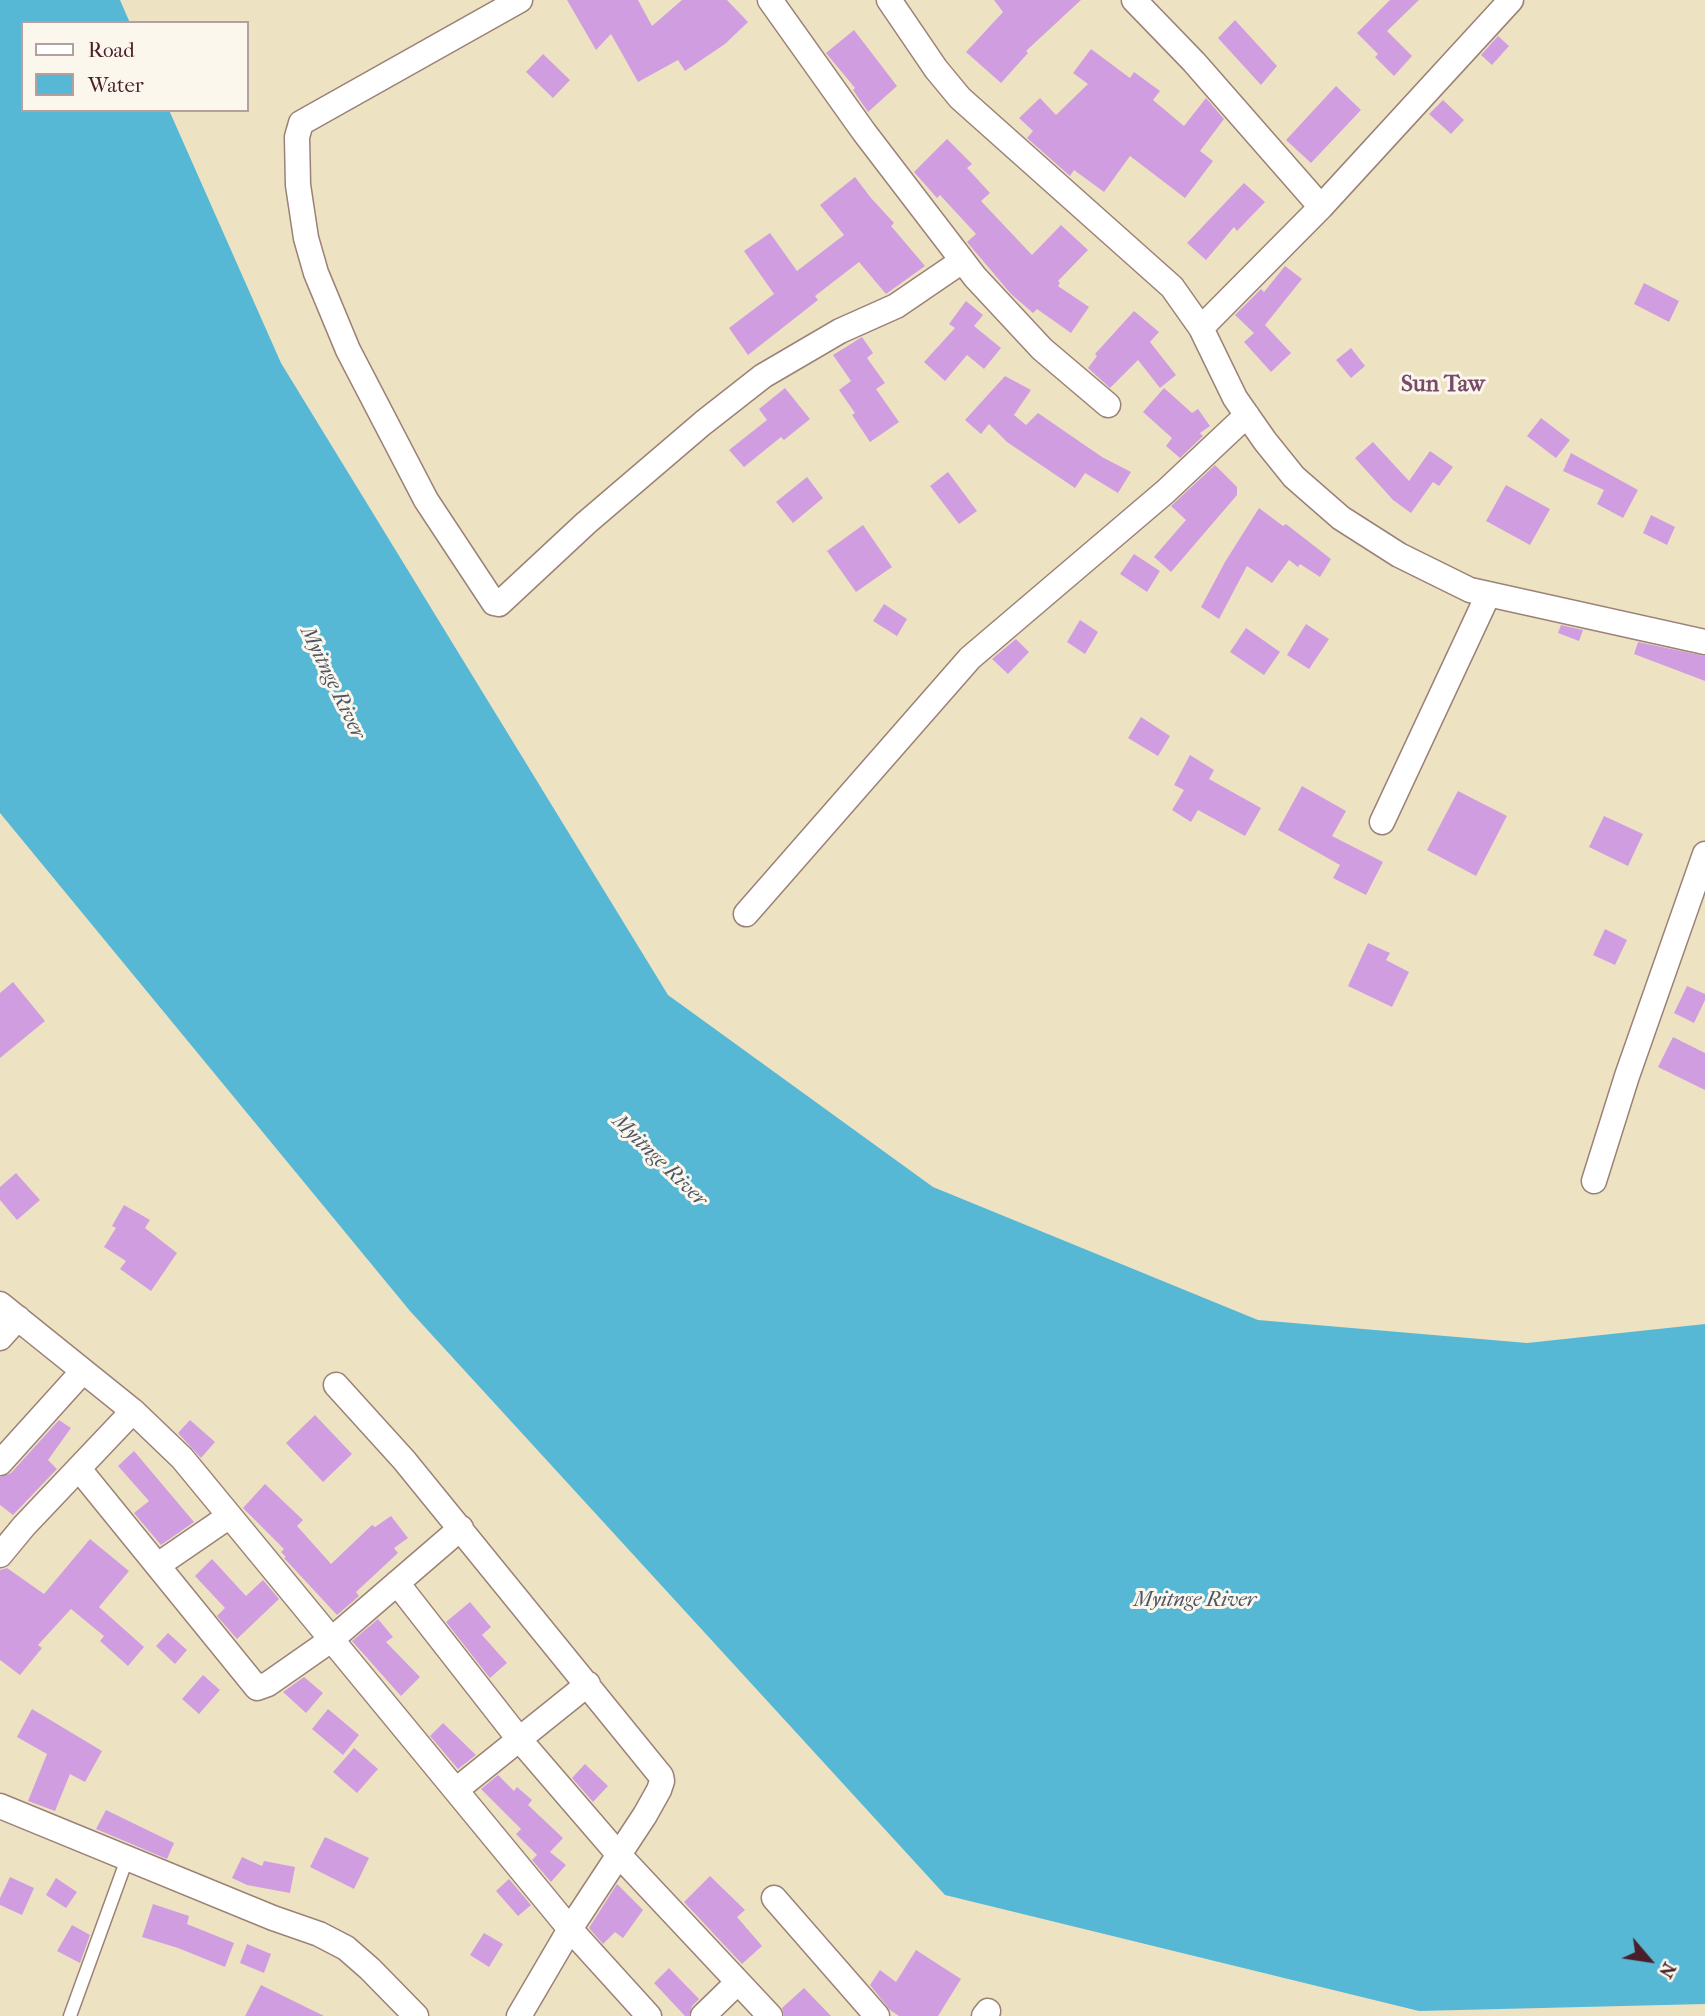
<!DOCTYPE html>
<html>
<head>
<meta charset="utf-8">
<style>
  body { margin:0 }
  #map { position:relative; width:1705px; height:2016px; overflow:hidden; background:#ede3c3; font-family:"IM FELL French Canon",serif }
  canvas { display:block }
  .legend { position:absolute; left:21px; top:21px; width:228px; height:91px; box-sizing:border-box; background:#fbf7ec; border:2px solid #b4a19f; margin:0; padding:9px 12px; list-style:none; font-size:21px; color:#4a1f2b }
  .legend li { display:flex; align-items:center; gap:14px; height:35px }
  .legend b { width:35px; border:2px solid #b4a19f }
  .north { position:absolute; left:1614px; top:1925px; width:70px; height:70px; -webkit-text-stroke:5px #fbf7ec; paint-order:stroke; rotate:119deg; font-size:19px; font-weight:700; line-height:28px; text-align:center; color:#4a1f2b }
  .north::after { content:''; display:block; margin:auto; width:24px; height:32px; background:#4a1f2b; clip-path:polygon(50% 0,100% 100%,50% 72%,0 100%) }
</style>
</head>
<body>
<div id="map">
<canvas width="1705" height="2016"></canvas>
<ul class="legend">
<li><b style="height:9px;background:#fff"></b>Road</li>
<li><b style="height:19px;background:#57b8d6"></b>Water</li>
</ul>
<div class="north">N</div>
</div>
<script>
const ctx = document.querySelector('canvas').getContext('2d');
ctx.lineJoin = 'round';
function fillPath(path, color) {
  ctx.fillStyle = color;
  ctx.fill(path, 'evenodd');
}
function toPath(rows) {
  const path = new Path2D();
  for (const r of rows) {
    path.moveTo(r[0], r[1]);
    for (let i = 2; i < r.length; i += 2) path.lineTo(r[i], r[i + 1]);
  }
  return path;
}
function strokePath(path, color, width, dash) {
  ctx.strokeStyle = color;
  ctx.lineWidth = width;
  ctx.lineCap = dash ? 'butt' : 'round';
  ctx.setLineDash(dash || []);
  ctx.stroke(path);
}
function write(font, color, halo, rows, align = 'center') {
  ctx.font = font + ' "IM FELL French Canon",serif';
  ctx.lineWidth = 6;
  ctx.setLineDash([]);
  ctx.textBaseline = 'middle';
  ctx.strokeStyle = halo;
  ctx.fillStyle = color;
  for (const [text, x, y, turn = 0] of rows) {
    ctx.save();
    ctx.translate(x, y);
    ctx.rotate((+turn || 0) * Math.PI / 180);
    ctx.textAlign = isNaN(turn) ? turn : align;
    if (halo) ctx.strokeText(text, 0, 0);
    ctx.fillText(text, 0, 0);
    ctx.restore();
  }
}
fillPath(toPath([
  [0,0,120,0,130,23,23,23,23,110,169,110,281,363,668,995,933,1187,1258,1320,1527,1343,1705,1324,1705,2004,1419,2011,945,1895,410,1311,0,813]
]), '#57b8d6');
fillPath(toPath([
  [567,0,638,0,652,26,682,0,727,0,748,22,725,44,685,71,678,60,638,82,611,34,596,50],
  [994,0,1081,0,1026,51,1028,53,1001,83,966,52,1003,12],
  [1390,0,1419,0,1387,31,1412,56,1394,76,1375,57,1378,54,1357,33],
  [1235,20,1277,66,1261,85,1218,38],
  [854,30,897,86,868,112,853,90,855,88,826,53],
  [1498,36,1509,46,1492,65,1481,55],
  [1091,49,1130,78,1134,72,1160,91,1153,100,1184,126,1206,98,1224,119,1200,151,1213,161,1185,198,1130,156,1104,192,1074,170,1070,176,1027,138,1033,131,1019,118,1040,98,1056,115,1088,84,1073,73],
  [543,54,570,80,553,98,526,72],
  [1336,86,1361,110,1311,163,1286,140],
  [1443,100,1464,120,1451,134,1429,114],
  [947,139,972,164,967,168,990,193,981,201,1032,255,1061,225,1088,250,1058,281,1060,283,1058,286,1089,307,1071,333,1037,309,1033,313,1011,294,967,242,976,234,940,195,937,198,914,172],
  [855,177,871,198,894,223,891,226,925,266,886,294,859,262,815,296,818,300,748,355,729,328,774,294,744,251,770,233,797,271,844,235,820,205],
  [1244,183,1265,202,1237,231,1234,227,1206,260,1187,243],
  [1285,266,1302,279,1265,325,1291,353,1271,372,1244,342,1254,333,1235,315,1261,289,1264,292],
  [1644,283,1679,301,1669,322,1634,304],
  [966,301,983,315,974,326,1001,348,984,369,967,355,945,381,924,362,955,328,949,324],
  [1134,311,1159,332,1150,342,1176,375,1160,388,1138,360,1110,388,1088,368,1097,356,1095,354],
  [862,337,873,353,867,358,885,383,876,389,899,422,870,442,852,415,855,413,839,390,851,381,833,355],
  [1351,348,1365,366,1351,378,1336,360],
  [1005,376,1031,390,1014,415,1026,425,1038,413,1102,457,1131,472,1118,493,1085,473,1075,488,1007,442,989,424,981,434,965,420],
  [785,388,810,419,784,440,781,437,744,467,729,450,767,420,759,409],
  [1164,388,1192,413,1198,409,1210,426,1200,433,1203,436,1180,458,1166,446,1172,438,1143,412],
  [1541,418,1570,440,1556,458,1527,436],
  [1373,442,1409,481,1430,451,1453,467,1439,486,1433,482,1411,513,1393,500,1355,458],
  [1571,453,1638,490,1623,518,1597,504,1604,490,1563,471],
  [1215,465,1237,487,1237,495,1171,572,1154,557,1186,520,1171,506],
  [948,472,977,511,959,524,930,486],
  [807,477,823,498,793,523,776,502],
  [1506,485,1550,509,1530,545,1486,521],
  [1259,508,1283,526,1286,524,1331,559,1320,577,1300,564,1298,567,1289,560,1272,583,1247,566,1219,619,1201,607,1225,562],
  [1651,515,1675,527,1667,545,1643,533],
  [863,525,892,567,856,592,827,551],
  [1134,554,1160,571,1147,592,1120,574],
  [884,604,907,619,897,636,873,621],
  [1080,620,1098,632,1085,654,1067,642],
  [1306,624,1329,639,1309,669,1287,655],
  [1561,625,1583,630,1579,641,1558,633],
  [1246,628,1280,652,1264,675,1230,652],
  [1016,639,1029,652,1008,674,992,659],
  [1638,642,1705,656,1705,681,1634,654],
  [1141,717,1170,736,1158,756,1128,738],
  [1190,755,1214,770,1209,779,1261,808,1245,836,1198,810,1191,822,1172,810,1184,790,1174,785],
  [1302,786,1346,811,1332,836,1383,862,1366,895,1333,878,1340,865,1278,830],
  [1458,791,1507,816,1476,876,1427,850],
  [1604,816,1643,834,1628,866,1589,847],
  [1605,929,1627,940,1615,965,1593,955],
  [1368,943,1390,953,1386,960,1409,972,1392,1007,1348,986],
  [13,982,45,1021,0,1058,0,993],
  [1687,986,1705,994,1705,1000,1694,1023,1674,1013],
  [1673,1037,1705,1053,1705,1090,1658,1067],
  [16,1173,40,1200,17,1220,0,1200,0,1187],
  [124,1205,150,1220,145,1228,177,1253,151,1291,120,1269,126,1261,104,1247,116,1228,112,1226],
  [315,1415,352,1454,323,1482,286,1443],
  [59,1420,71,1428,48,1460,57,1469,13,1515,0,1505,0,1477,11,1473],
  [190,1420,215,1442,201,1458,178,1433],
  [134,1451,194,1522,161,1545,134,1513,149,1501,118,1466],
  [265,1484,303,1520,297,1526,331,1564,372,1525,375,1527,391,1516,408,1538,394,1548,398,1553,356,1592,359,1596,337,1615,284,1558,286,1557,281,1552,284,1549,243,1508],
  [90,1539,129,1571,99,1607,144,1647,128,1666,100,1641,104,1636,71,1609,38,1645,42,1648,20,1675,0,1660,0,1570,7,1568,44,1594],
  [212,1559,246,1596,263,1580,279,1599,237,1639,217,1616,225,1608,195,1576],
  [470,1602,491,1627,482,1635,507,1663,490,1678,446,1622],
  [378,1619,393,1637,386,1642,420,1677,401,1696,352,1641],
  [168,1633,187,1650,175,1664,156,1646],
  [203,1675,220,1690,199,1714,182,1699],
  [304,1677,323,1693,306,1713,283,1692],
  [32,1709,102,1751,85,1782,70,1774,55,1811,28,1801,47,1754,17,1737],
  [328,1709,359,1735,343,1755,312,1729],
  [443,1723,476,1755,458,1769,430,1736],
  [354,1748,378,1769,357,1793,333,1772],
  [585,1764,608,1786,593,1802,572,1778],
  [498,1775,514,1791,517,1787,532,1800,528,1805,563,1838,550,1852,566,1865,551,1882,532,1860,537,1855,516,1834,521,1829,481,1789],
  [106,1810,174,1843,167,1859,96,1829],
  [325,1837,369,1858,354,1889,310,1867],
  [242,1857,262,1866,264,1861,295,1867,290,1893,247,1885,232,1878],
  [710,1876,745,1910,737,1917,762,1946,742,1964,684,1902],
  [10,1877,34,1888,22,1915,0,1905,0,1898],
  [56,1878,77,1892,66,1908,46,1895],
  [509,1879,531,1905,518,1916,496,1891],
  [617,1884,643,1910,623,1938,615,1932,603,1944,589,1928],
  [153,1904,189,1916,187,1924,234,1943,225,1967,178,1948,142,1937],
  [72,1925,90,1935,80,1963,57,1951],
  [484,1933,503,1944,489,1967,470,1955],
  [247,1944,271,1954,264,1973,240,1963],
  [916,1950,961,1979,938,2016,899,2016,890,2010,870,1985,880,1970,896,1982],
  [669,1968,699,1999,692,2006,689,2016,685,2016,654,1983],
  [261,1985,324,2016,245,2016],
  [804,1988,831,2016,784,2016,782,2008]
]), '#d09ee0');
const lane = toPath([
  [70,2016,127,1859]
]);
const street = toPath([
  [520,0,301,123,297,137,298,185,306,238,316,273,348,350,426,500,494,603,499,604,586,523,703,423,763,376,840,331,896,306,962,261],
  [770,0,864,132,975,277,1042,349,1108,405],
  [889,0,936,69,960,98,1172,287,1201,328,1235,398,1265,441,1294,477,1341,518,1399,555,1470,590,1705,642],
  [1134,0,1194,62,1321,207],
  [1201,328,1321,207,1511,0],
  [1382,822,1488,595],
  [746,914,970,658,1165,492,1247,415],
  [1594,1181,1627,1076,1705,854],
  [0,1304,133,1411],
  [0,1338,18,1318],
  [336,1385,404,1460,661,1776,662,1781,659,1790,645,1815,570,1929,519,2016],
  [0,1463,83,1371],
  [79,1469,257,1688,268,1684,331,1640,461,1528],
  [0,1555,24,1526,133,1411,182,1458,570,1929,649,2016],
  [158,1565,228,1517],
  [397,1583,519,1739,619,1855,770,2016],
  [456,1790,588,1684],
  [0,1806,273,1918,319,1934,346,1948,370,1969,416,2016],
  [774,1898,877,2016],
  [703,2016,738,1982],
  [984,2016,988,2011]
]);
strokePath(lane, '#9c8177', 15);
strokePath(street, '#9c8177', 27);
strokePath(lane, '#fff', 12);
strokePath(street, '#fff', 24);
write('italic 21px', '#4f5567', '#fbf7ec', [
  ["Myitnge River",332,683,64],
  ["Myitnge River",659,1161,44],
  ["Myitnge River",1195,1601]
]);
write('bold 23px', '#794b6a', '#fbf7ec', [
  ["Sun Taw",1443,385]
]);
</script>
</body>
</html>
